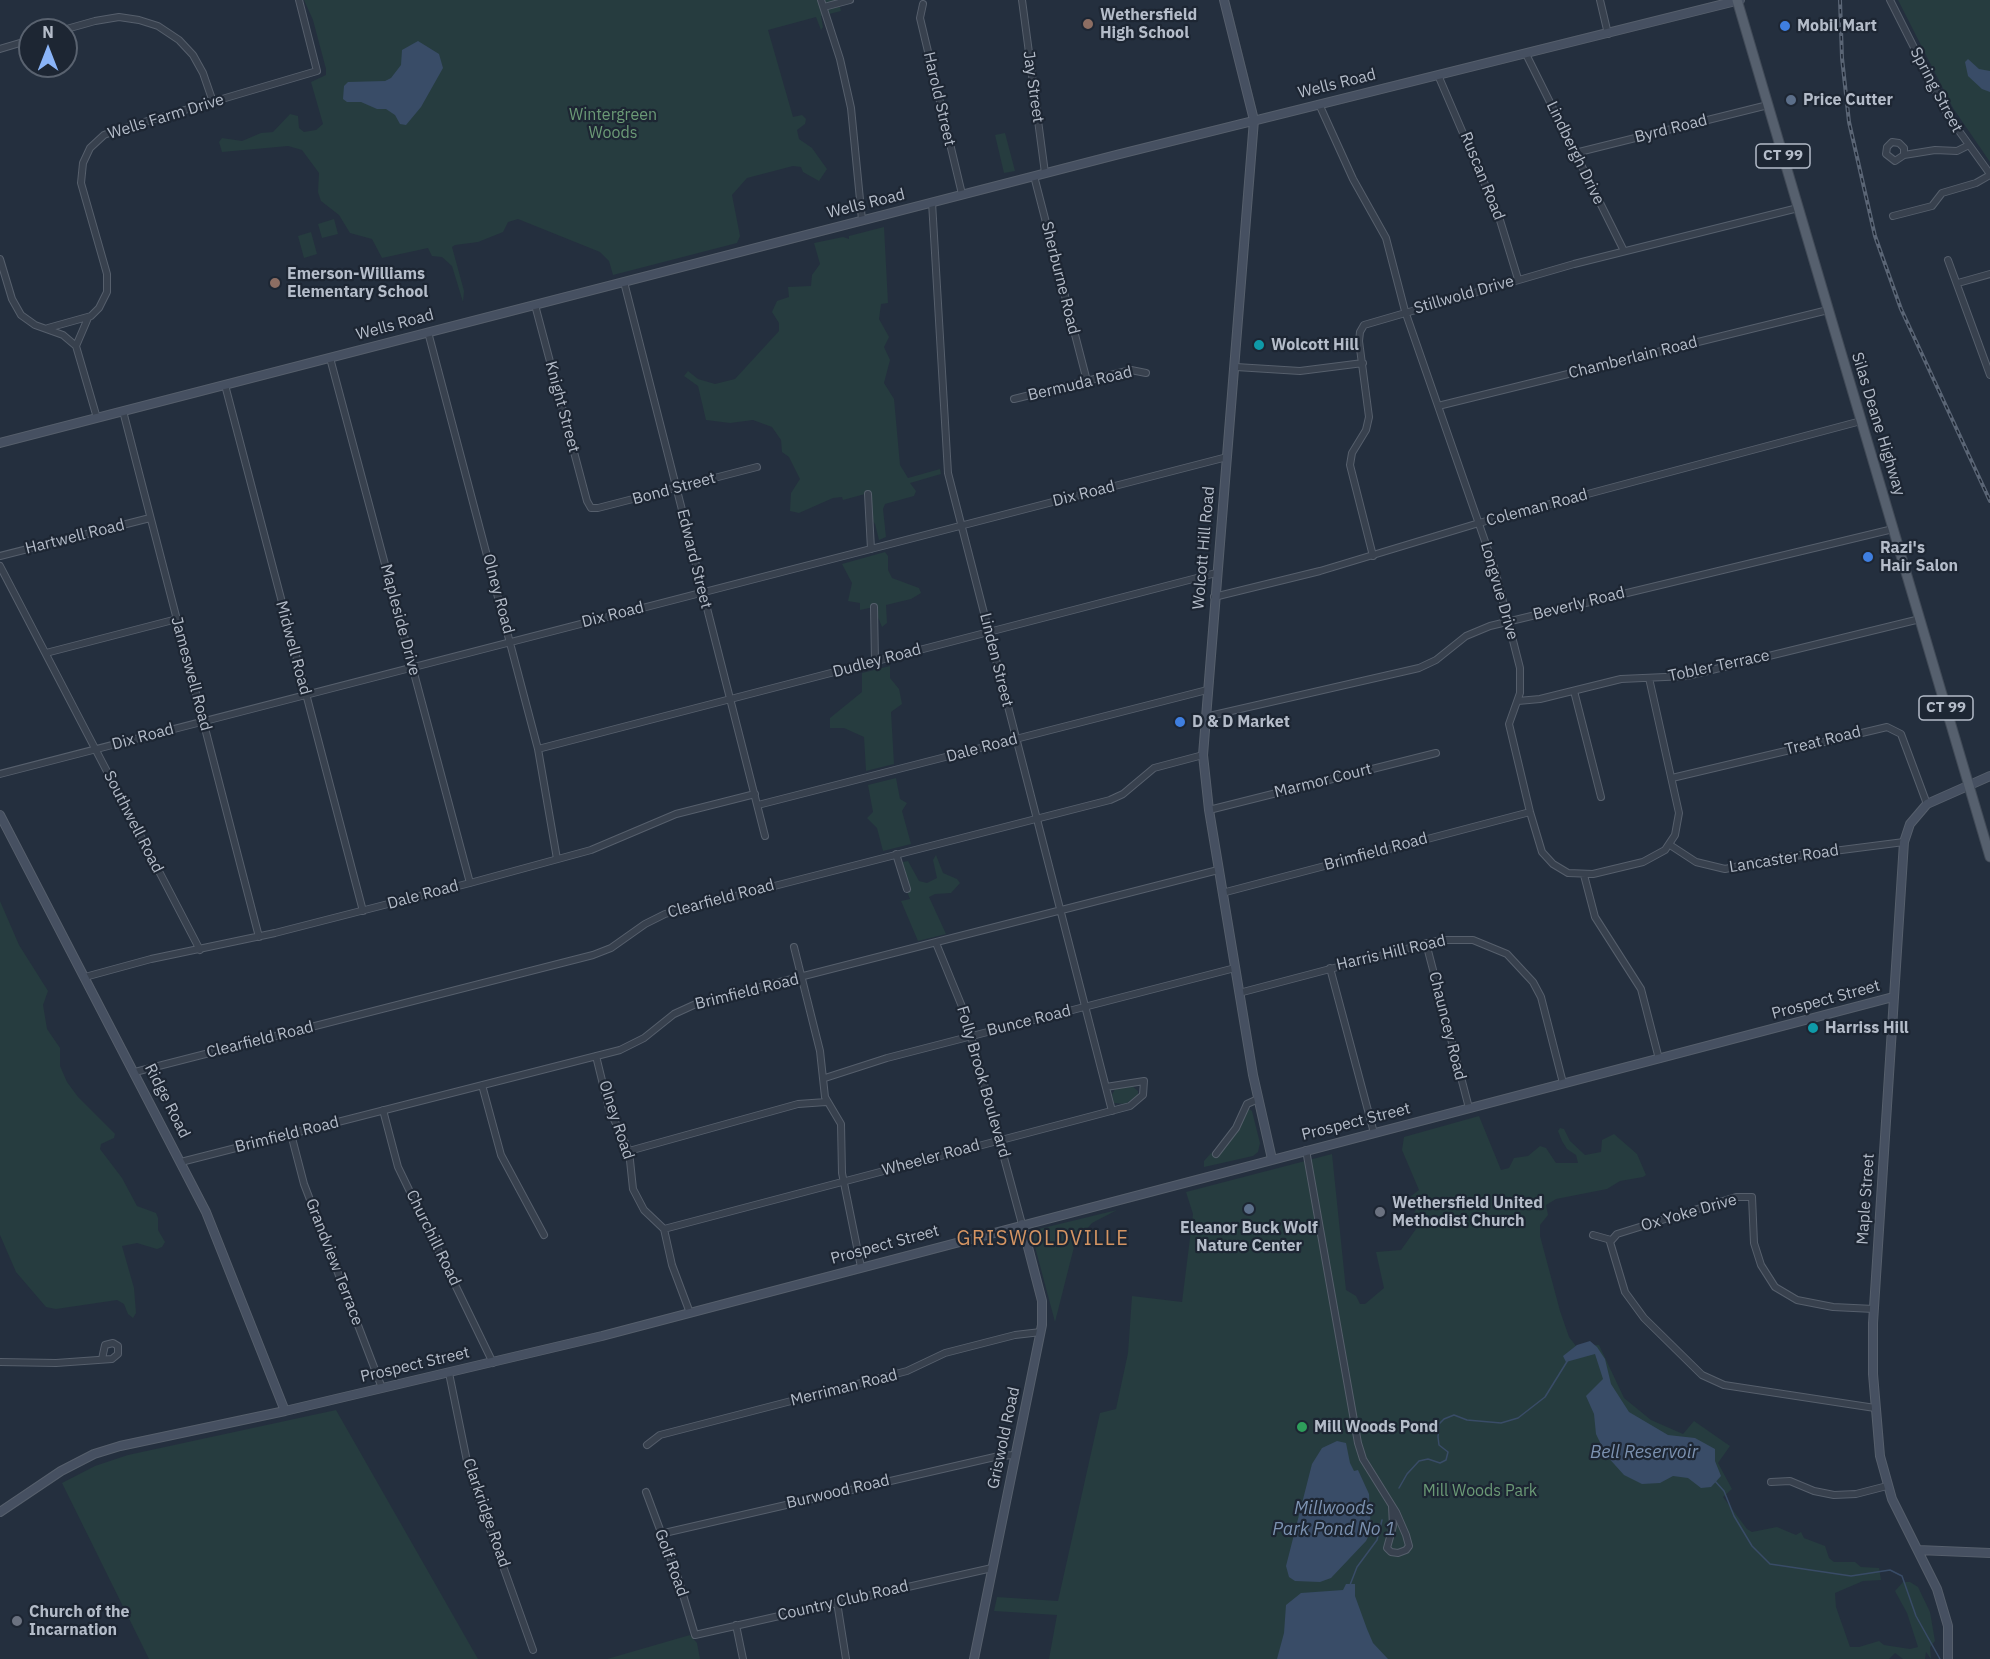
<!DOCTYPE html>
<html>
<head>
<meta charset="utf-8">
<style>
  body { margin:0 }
  #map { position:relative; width:1990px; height:1659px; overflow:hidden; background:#242f3e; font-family:"IBM Plex Sans",sans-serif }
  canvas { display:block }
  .north { position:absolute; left:18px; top:18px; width:60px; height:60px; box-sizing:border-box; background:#1d2633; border:2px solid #59626f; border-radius:50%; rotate:0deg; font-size:16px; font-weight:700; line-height:24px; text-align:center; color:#b4bcc9 }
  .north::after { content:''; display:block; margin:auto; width:21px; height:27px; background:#8ab4f8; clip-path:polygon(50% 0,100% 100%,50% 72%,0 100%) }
</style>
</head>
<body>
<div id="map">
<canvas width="1990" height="1659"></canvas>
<div class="north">N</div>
</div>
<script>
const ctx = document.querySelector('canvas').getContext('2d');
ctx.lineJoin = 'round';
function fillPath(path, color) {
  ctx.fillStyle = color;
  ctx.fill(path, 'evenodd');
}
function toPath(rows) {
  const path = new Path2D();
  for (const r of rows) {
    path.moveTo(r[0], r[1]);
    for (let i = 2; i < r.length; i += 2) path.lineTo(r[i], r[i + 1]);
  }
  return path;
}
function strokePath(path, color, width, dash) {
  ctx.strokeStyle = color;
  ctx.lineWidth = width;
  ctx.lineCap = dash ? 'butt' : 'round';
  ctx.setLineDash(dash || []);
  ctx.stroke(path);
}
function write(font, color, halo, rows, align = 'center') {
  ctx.font = font + ' "IBM Plex Sans",sans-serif';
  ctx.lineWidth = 4.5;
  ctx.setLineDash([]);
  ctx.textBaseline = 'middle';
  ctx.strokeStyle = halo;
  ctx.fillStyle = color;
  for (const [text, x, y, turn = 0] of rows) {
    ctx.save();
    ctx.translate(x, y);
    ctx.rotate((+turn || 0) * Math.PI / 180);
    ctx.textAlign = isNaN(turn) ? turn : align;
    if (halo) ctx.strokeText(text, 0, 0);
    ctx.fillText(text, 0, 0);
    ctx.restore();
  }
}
fillPath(toPath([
  [304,0,838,0,841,11,821,16,823,27,821,30,816,17,768,30,793,117,802,115,806,119,805,124,797,130,799,139,812,148,827,169,819,181,803,172,801,167,793,166,747,178,732,195,740,236,737,243,613,275,609,261,600,252,518,219,508,222,503,232,478,242,455,245,452,247,464,291,463,302,452,266,442,257,432,256,428,248,382,258,372,239,350,233,339,215,321,201,318,192,319,173,302,150,288,146,222,152,219,142,222,138,242,141,261,133,273,132,290,114,298,116,299,128,304,132,316,130,323,124,311,82,326,75,326,69,313,20],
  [1898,0,1990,0,1990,162,1953,108],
  [1005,133,1015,171,1004,173,995,135],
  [334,219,338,234,322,238,318,224],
  [884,227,888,303,881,304,879,319,889,337,884,347,890,360,884,383,894,399,900,465,908,478,940,469,941,474,910,483,916,491,914,496,885,504,883,509,886,537,879,540,875,524,868,515,865,494,843,500,842,497,833,498,799,513,790,511,791,493,800,479,789,457,782,452,781,440,772,427,753,420,730,423,706,420,698,386,684,376,688,371,698,379,715,384,735,379,779,331,779,323,772,312,777,301,789,297,788,287,811,286,812,275,820,264,814,243,843,237,849,239,849,236],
  [311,232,317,254,304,258,298,236],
  [885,552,888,556,888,570,892,578,919,588,921,593,911,599,886,605,887,623,882,627,874,607,860,610,860,603,848,601,852,583,842,564],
  [890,666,890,678,899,689,902,704,891,712,894,764,866,771,864,737,844,728,830,728,830,718,862,692,862,673],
  [896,778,900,799,907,803,902,811,911,844,883,851,877,828,867,818,873,812,868,785],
  [936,855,943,873,957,879,960,883,951,893,935,894,929,897,946,934,918,941,901,901,910,899,897,866,898,863,908,861,919,881,927,883,937,878,933,860],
  [0,901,19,945,48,991,43,1005,47,1029,60,1048,60,1066,67,1082,78,1097,115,1134,114,1138,101,1144,100,1149,122,1178,137,1206,156,1213,158,1218,158,1230,165,1242,162,1247,157,1249,137,1243,122,1246,134,1288,136,1313,133,1318,128,1314,124,1304,117,1300,56,1309,46,1307,16,1272,0,1235],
  [1131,1085,1138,1091,1138,1096,1125,1104,1114,1103,1112,1095,1115,1089],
  [1248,1108,1252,1111,1260,1143,1258,1152,1253,1156,1204,1167,1204,1161,1211,1153,1216,1156],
  [1479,1116,1501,1170,1509,1168,1514,1158,1528,1156,1540,1146,1546,1148,1556,1163,1578,1163,1576,1155,1567,1149,1562,1141,1558,1131,1560,1128,1564,1129,1570,1141,1585,1155,1601,1152,1602,1140,1614,1134,1637,1154,1646,1175,1643,1177,1620,1181,1607,1189,1556,1199,1546,1205,1548,1215,1540,1225,1540,1236,1560,1311,1569,1337,1576,1346,1599,1345,1624,1398,1651,1420,1683,1434,1694,1421,1730,1446,1718,1463,1732,1489,1723,1497,1747,1529,1752,1532,1777,1527,1796,1535,1801,1532,1804,1538,1825,1546,1829,1558,1834,1562,1855,1562,1861,1567,1879,1568,1881,1580,1863,1581,1835,1593,1836,1607,1850,1647,1859,1647,1879,1641,1884,1645,1910,1649,1918,1647,1907,1613,1895,1591,1903,1582,1910,1582,1918,1587,1930,1612,1935,1641,1930,1647,1931,1659,1926,1652,1925,1659,1903,1659,1895,1653,1889,1659,1049,1659,1057,1615,994,1611,997,1597,1058,1601,1100,1413,1116,1409,1128,1353,1132,1296,1182,1302,1193,1214,1186,1192,1332,1154,1346,1290,1356,1296,1360,1304,1365,1304,1384,1288,1376,1252,1401,1250,1416,1229,1414,1213,1418,1206,1408,1211,1408,1205,1411,1196,1419,1190,1402,1150,1404,1137],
  [1117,1210,1092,1223,1075,1243,1055,1322,1034,1243,1034,1233,1039,1229],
  [336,1410,478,1659,149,1659,62,1483,95,1466,128,1455],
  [690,1635,697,1643,700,1659,607,1659]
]), '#263c3f');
fillPath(toPath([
  [418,41,439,54,443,68,421,107,406,125,400,124,395,115,386,109,377,109,361,102,347,102,343,99,344,86,348,82,385,81,391,78,401,65,402,50],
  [1968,59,1979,69,1990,71,1990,92,1982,89,1968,76,1965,62],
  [1590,1341,1597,1347,1605,1359,1611,1384,1629,1412,1668,1435,1695,1438,1715,1449,1715,1461,1721,1476,1711,1487,1701,1488,1688,1478,1673,1476,1660,1483,1642,1484,1624,1475,1606,1455,1596,1434,1594,1414,1586,1396,1603,1379,1595,1354,1566,1362,1563,1356,1577,1345],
  [1337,1441,1346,1443,1350,1463,1354,1471,1358,1470,1369,1494,1371,1531,1366,1541,1331,1578,1320,1582,1295,1581,1289,1577,1286,1566,1312,1464,1322,1448],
  [1346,1584,1355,1584,1355,1596,1367,1629,1373,1643,1388,1659,1277,1659,1284,1633,1286,1605,1301,1593,1343,1590]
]), '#394c67');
strokePath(toPath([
  [1715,1481,1724,1491,1734,1516,1752,1546,1770,1564,1851,1576,1890,1570,1902,1576,1916,1616,1940,1659],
  [1399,1488,1407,1474,1419,1461,1428,1459,1440,1463,1446,1460,1448,1452,1439,1445,1438,1437,1439,1424,1444,1419,1454,1415,1467,1420,1501,1423,1518,1418,1545,1397,1568,1360],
  [1350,1585,1357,1567,1377,1540,1382,1520]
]), '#394c67', 1.5);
const street = toPath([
  [821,0,840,59,851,108,862,220],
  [1022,0,1045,173],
  [1600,0,1608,34],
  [1890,0,1949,117,1990,174],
  [923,4,920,18,962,194],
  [824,7,850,0],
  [63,30,95,21,119,17,139,20,158,26,179,40,193,55,203,73,213,102],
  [0,49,30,40],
  [1526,54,1624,251],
  [1438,75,1499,217,1518,279],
  [1319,104,1353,179,1386,238,1405,311,1495,570,1520,668,1520,693,1509,724,1530,812,1542,852,1553,864,1568,873,1593,874,1643,862,1665,850,1675,835,1679,813,1649,678],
  [1575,153,1768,105],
  [1904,155,1904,148,1899,143,1892,142,1887,147,1886,154,1895,161,1904,155,1935,150,1957,151,1967,146],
  [1034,176,1087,381],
  [932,202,948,473,1112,1111],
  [1893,216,1932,206,1942,193,1976,183,1990,175],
  [0,259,12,299,21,315,35,325,63,335,76,346],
  [1948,260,1990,375],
  [624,282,765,836],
  [1958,283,1990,274],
  [535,305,587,501,591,508,598,508,757,467],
  [88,318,76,346,97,418],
  [48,328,91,316,99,308,107,292,107,274,81,183,83,163,90,148,104,135,117,130,317,71,299,0],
  [428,332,538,749,557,859],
  [330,358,470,883],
  [1236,367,1300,371,1363,363],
  [225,385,363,911],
  [1014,399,1131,370,1146,373],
  [1438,406,1828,310],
  [123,411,259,937],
  [868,494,871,549],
  [0,556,150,518],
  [1373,556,1350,465,1352,453,1366,430,1369,417,1359,341,1360,332,1364,325,1574,264,1798,208],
  [0,566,200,950],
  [1214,597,1320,571,1479,523,1861,421],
  [874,607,875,661],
  [46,653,177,619],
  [1574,691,1601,797],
  [1518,701,1540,699,1621,679,1687,676,1920,619],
  [1205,717,1419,668,1436,660,1466,636,1490,626,1893,529],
  [538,749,1216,573],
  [0,774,1227,457],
  [1672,778,1887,727,1901,734,1927,804],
  [758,805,1207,690],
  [1209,810,1436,753],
  [1670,845,1696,862,1725,869,1779,858,1904,842],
  [896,854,907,889],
  [1584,875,1595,917,1641,989,1659,1059],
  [1222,893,1530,812],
  [936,943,965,1014,1022,1224],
  [1426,943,1469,1108],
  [794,947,820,1051,825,1097,841,1124,842,1173,861,1267],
  [1330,968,1374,1133],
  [85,977,151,959,275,933,470,883,591,850,676,814,755,794],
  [1239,993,1440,940,1473,940,1507,954,1533,982,1541,997,1563,1083],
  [596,1056,609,1109,629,1151,633,1189,644,1210,664,1229,672,1265,690,1313],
  [135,1072,593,955,611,948,645,924,665,914,1110,800,1123,794,1154,768,1203,755],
  [825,1078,887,1058,1235,968],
  [482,1085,501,1155,544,1235],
  [383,1110,398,1167,493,1363],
  [291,1134,304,1184,382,1388],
  [1306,1150,1358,1443,1363,1459,1396,1512,1406,1535,1409,1546,1406,1550,1398,1553,1391,1552,1387,1548,1393,1526,1392,1506],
  [629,1151,798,1104,826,1102],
  [1216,1154,1236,1128,1247,1104,1258,1099],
  [181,1162,620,1050,644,1038,674,1014,698,1003,1218,870],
  [664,1229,1130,1106,1143,1095,1144,1081,1106,1087],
  [1593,1235,1611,1240],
  [1874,1309,1833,1307,1797,1300,1775,1287,1761,1265,1754,1243,1752,1197,1736,1197,1617,1234,1610,1242,1625,1292,1644,1318,1702,1375,1724,1385,1875,1408],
  [0,1362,56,1363,112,1359,118,1354,118,1346,113,1343,105,1345,102,1359],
  [449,1373,469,1471,533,1650],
  [647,1445,660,1435,907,1371,945,1353,1015,1335,1041,1332],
  [1771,1482,1790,1481,1814,1491,1834,1495,1856,1494,1887,1486],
  [646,1492,678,1578,695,1635,992,1568],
  [660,1534,999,1456,1015,1455],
  [837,1602,846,1659],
  [736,1625,743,1659]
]);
const secondary = toPath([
  [1224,0,1254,120,1203,755,1209,810,1253,1075,1272,1159],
  [0,443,1116,155,1740,0],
  [0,815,206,1212,285,1411],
  [0,1512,61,1471,94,1454,120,1446,285,1411,602,1336,1893,997],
  [1918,1550,1990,1553],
  [974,1659,1042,1325,1042,1301,1022,1224],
  [1948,1659,1948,1626,1937,1589,1892,1499,1880,1456,1873,1374,1873,1323,1904,842,1910,824,1927,804,1990,776]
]);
const primary = toPath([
  [1737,0,1990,857]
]);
strokePath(street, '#565f6c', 8);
strokePath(secondary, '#565f6c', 10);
strokePath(primary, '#414a57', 11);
strokePath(street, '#38414e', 6);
strokePath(secondary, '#465061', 8);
strokePath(primary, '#56606e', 9);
const rail = toPath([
  [1840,0,1842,58,1849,122,1875,236,1901,309,1990,501]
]);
strokePath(rail, '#5a6575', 4);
strokePath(rail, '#1d2633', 1.5, [4.5]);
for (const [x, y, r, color] of [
  [1088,24,6,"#8d6e63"],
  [1785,26,6,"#3f7fe0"],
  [1791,100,6,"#5c6f8a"],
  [275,283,6,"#8d6e63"],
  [1259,345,6,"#0f9aa8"],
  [1868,557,6,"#3f7fe0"],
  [1180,722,6,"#3f7fe0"],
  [1813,1028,6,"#0f9aa8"],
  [1249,1209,6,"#5c6f8a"],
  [1380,1212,6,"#6b7280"],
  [1302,1427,6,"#2e9e5b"],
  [17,1621,6,"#6b7280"]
]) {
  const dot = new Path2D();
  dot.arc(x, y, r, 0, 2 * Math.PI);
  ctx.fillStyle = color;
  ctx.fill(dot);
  strokePath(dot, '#1d2633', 2);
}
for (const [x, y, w] of [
  [1783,156,54],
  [1946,708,54]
]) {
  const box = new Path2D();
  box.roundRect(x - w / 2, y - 12, w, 24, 4.5);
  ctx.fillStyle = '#1d2633';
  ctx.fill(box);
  strokePath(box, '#b4bcc9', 1.5);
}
write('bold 15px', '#b4bcc9', null, [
  ["CT 99",1783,156],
  ["CT 99",1946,708]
]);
write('bold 16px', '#b4bcc9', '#1d2633', [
  ["Wethersfield",1100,15],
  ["High School",1100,33],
  ["Mobil Mart",1797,26],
  ["Price Cutter",1803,100],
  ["Emerson-Williams",287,274],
  ["Elementary School",287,292],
  ["Wolcott Hill",1271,345],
  ["Razi's",1880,548],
  ["Hair Salon",1880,566],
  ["D & D Market",1192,722],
  ["Harriss Hill",1825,1028],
  ["Wethersfield United",1392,1203],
  ["Methodist Church",1392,1221],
  ["Eleanor Buck Wolf",1249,1228,"center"],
  ["Nature Center",1249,1246,"center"],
  ["Mill Woods Pond",1314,1427],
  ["Church of the",29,1612],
  ["Incarnation",29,1630]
], 'left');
write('16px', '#b4bcc9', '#1d2633', [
  ["Wells Road",1337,84,-14],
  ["Jay Street",1033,87,82],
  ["Spring Street",1936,90,62],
  ["Harold Street",939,99,77],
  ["Wells Farm Drive",166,117,-17],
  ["Byrd Road",1671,129,-14],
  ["Lindbergh Drive",1575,153,64],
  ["Ruscan Road",1482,176,68],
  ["Wells Road",866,204,-14],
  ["Sherburne Road",1060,278,76],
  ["Stillwold Drive",1464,295,-16],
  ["Wells Road",395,325,-15],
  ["Chamberlain Road",1633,358,-14],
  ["Bermuda Road",1080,384,-13],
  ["Knight Street",562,407,75],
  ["Silas Deane Highway",1878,424,73],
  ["Bond Street",674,489,-15],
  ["Dix Road",1084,494,-14],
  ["Coleman Road",1537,508,-15],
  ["Hartwell Road",75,537,-14],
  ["Wolcott Hill Road",1204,548,-85],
  ["Edward Street",694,559,76],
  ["Longvue Drive",1499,591,74],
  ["Olney Road",498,594,75],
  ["Beverly Road",1579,604,-14],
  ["Dix Road",613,615,-14],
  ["Mapleside Drive",400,620,75],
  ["Midwell Road",293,648,75],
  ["Linden Street",996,660,76],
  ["Dudley Road",877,661,-15],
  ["Tobler Terrace",1719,666,-12],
  ["Jameswell Road",191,674,75],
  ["Dix Road",143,737,-15],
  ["Treat Road",1823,741,-14],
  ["Dale Road",982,748,-15],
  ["Marmor Court",1323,781,-14],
  ["Southwell Road",133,822,63],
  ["Brimfield Road",1376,852,-15],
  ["Lancaster Road",1784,859,-9],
  ["Dale Road",423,895,-15],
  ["Clearfield Road",721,899,-15],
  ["Harris Hill Road",1391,953,-13],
  ["Brimfield Road",747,992,-14],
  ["Prospect Street",1826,1000,-15],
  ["Bunce Road",1029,1021,-14],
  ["Chauncey Road",1447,1026,76],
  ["Clearfield Road",260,1040,-14],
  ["Folly Brook Boulevard",983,1082,74],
  ["Ridge Road",167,1101,63],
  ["Olney Road",616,1120,72],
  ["Prospect Street",1356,1122,-14],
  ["Brimfield Road",287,1135,-14],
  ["Wheeler Road",931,1158,-15],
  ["Maple Street",1866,1199,-86],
  ["Ox Yoke Drive",1689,1213,-16],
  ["Churchill Road",433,1238,64],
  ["Prospect Street",885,1245,-15],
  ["Grandview Terrace",334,1262,69],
  ["Prospect Street",415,1365,-13],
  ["Merriman Road",844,1388,-14],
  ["Griswold Road",1004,1438,-78],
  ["Burwood Road",838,1492,-13],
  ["Clarkridge Road",486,1513,71],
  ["Golf Road",671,1563,70],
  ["Country Club Road",843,1601,-13]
]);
write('16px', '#6b9a76', '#1d2633', [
  ["Wintergreen",613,115],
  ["Woods",613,133],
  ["Mill Woods Park",1480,1491]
]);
write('italic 18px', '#7c92b1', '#1d2633', [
  ["Bell Reservoir",1644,1453],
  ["Millwoods",1334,1509],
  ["Park Pond No 1",1334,1530]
]);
ctx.letterSpacing = '1.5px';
write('20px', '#d59563', '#1d2633', [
  ["GRISWOLDVILLE",1043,1239]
]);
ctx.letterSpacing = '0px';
</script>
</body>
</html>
